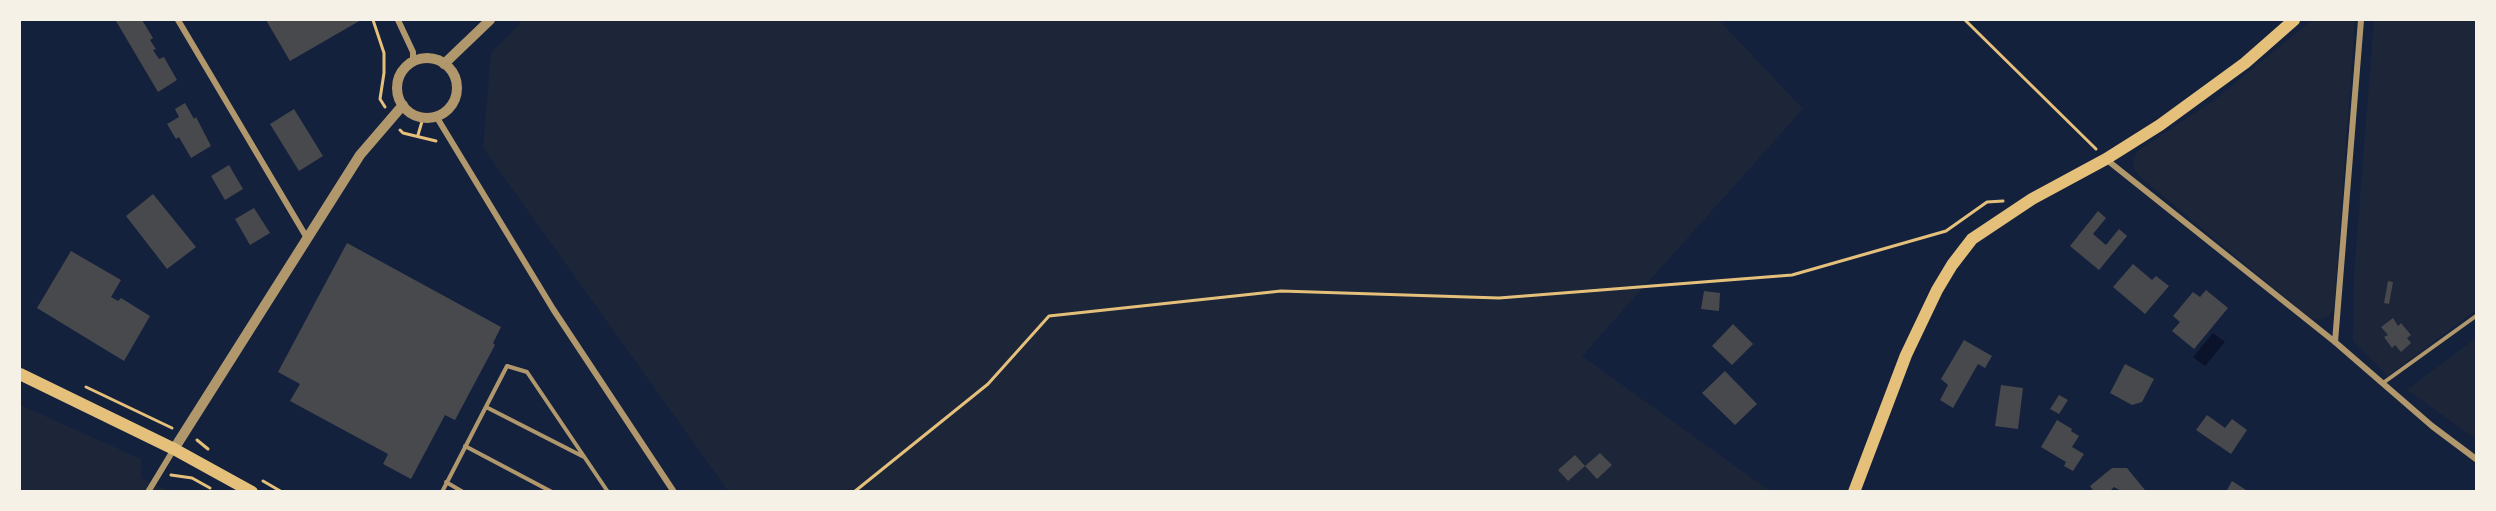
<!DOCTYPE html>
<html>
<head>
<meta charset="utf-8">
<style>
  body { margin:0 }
  #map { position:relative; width:2496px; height:511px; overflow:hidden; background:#14213d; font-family:Montserrat,sans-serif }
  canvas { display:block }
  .frame { position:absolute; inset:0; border:21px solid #f6f1e7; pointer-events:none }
</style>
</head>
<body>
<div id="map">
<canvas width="2496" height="511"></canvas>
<div class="frame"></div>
</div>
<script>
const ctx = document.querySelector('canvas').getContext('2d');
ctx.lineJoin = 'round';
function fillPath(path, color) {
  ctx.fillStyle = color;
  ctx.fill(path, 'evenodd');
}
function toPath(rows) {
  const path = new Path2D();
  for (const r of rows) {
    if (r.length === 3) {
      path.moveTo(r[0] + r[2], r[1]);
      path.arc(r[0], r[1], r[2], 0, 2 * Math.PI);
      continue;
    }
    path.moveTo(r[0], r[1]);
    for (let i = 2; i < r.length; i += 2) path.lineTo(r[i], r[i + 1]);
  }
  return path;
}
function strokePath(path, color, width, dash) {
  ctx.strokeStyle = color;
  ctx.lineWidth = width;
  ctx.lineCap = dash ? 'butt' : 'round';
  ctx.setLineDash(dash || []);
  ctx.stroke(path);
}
fillPath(toPath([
  [523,20,1719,20,1803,109,1582,356,1770,491,728,491,483,148,491,53],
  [2312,20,2355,20,2334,308,2329,316,2319,320,2310,318,2140,177,2134,169,2133,161,2136,152,2213,101],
  [2374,20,2476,20,2476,310,2388,376,2353,341,2354,274],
  [2476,338,2476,439,2407,390],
  [20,405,141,459,141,478,170,491,20,492]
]), '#1d2539');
fillPath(toPath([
  [2213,333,2225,342,2205,366,2193,357]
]), '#0b132b');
fillPath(toPath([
  [119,20,142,20,153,38,150,40,156,49,153,50,159,59,164,57,177,80,158,92,116,21],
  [266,20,361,20,290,61],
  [185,103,194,119,196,117,211,146,191,158,179,137,176,139,167,124,179,117,175,109],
  [294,109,323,156,299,171,270,124],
  [229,165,243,189,225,200,211,176],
  [153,194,196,247,167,269,126,216],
  [254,208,270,233,250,245,235,219],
  [2098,211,2106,218,2093,234,2106,245,2119,229,2127,236,2099,270,2070,246],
  [347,243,501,327,493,343,495,345,455,420,445,415,411,479,383,464,388,454,290,401,300,384,278,372],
  [71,251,121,280,111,297,118,301,121,298,150,316,124,361,37,308],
  [2133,264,2152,280,2156,276,2169,286,2145,314,2113,287],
  [2388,281,2393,282,2389,304,2384,303],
  [2206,290,2228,308,2194,349,2172,331,2180,322,2173,316,2193,292,2200,297],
  [1704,291,1720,293,1719,311,1701,309],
  [2393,318,2398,326,2401,323,2411,335,2407,338,2411,343,2401,352,2395,345,2392,348,2384,337,2388,335,2381,327],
  [1733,324,1753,344,1732,365,1712,346],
  [1964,340,1992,356,1985,368,1978,364,1953,408,1940,400,1948,385,1941,379],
  [2125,364,2154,379,2142,402,2132,405,2110,393],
  [1725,371,1757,404,1735,425,1702,393],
  [2001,385,2023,388,2018,429,1995,426],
  [2059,395,2068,400,2059,414,2050,409],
  [2207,415,2225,428,2232,419,2247,430,2231,454,2196,430],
  [2057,420,2072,429,2071,431,2079,436,2072,447,2084,454,2073,471,2064,466,2066,462,2041,447],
  [1600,453,1612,465,1597,479,1585,466,1568,481,1558,470,1575,455,1585,466],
  [2112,468,2127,468,2145,490,2123,492,2114,487,2109,492,2094,492,2090,486],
  [2232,481,2243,488,2249,492,2226,492]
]), '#48494c');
strokePath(toPath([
  [373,20,384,53,384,73,380,99,385,107],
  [1965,20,2096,149],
  [400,130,403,133,436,141],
  [418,135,423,118],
  [86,387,172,428],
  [197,440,208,449],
  [171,475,192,478,210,488],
  [263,481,282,492],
  [854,492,988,384,1049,316,1281,291,1499,298,1792,275,1946,231,1987,202,2003,201]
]), '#e5c07b', 3);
strokePath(toPath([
  [2383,383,2476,316],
  [486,407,584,457],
  [465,446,552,492],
  [446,482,463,492],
  [442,492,507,366,527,372,608,492]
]), '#b1986c', 4);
strokePath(toPath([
  [178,20,307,238],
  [398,20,413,52,413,62],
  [436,116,553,309,674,492],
  [2107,160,2335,342,2432,426,2476,459],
  [2335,342,2361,20],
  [148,492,174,449]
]), '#b1986c', 6);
strokePath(toPath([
  [427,88,30],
  [444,64,490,20],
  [174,449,360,155,403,105]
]), '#b1986c', 10);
strokePath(toPath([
  [20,374,174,449,252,492],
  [1854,492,1906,355,1937,290,1952,265,1972,239,2032,199,2106,159,2160,125,2245,63,2294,20]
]), '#e5c07b', 12);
</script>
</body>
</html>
